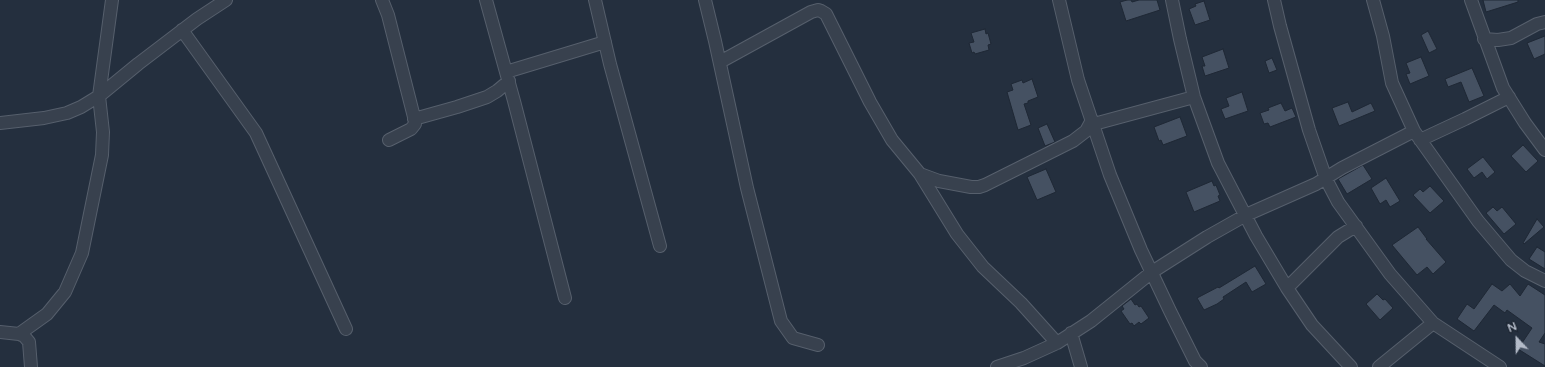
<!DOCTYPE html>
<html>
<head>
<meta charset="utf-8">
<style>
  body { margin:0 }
  #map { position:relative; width:1545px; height:367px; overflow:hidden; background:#242f3e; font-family:"Varela Round",sans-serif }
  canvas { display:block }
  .north { position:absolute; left:1497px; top:319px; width:40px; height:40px; -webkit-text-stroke:3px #1d2633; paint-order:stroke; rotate:338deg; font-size:11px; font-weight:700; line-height:16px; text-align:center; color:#b4bcc9 }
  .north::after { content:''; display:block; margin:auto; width:14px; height:18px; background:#b4bcc9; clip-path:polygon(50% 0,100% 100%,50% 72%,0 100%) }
</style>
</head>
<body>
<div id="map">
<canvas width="1545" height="367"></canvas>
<div class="north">N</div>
</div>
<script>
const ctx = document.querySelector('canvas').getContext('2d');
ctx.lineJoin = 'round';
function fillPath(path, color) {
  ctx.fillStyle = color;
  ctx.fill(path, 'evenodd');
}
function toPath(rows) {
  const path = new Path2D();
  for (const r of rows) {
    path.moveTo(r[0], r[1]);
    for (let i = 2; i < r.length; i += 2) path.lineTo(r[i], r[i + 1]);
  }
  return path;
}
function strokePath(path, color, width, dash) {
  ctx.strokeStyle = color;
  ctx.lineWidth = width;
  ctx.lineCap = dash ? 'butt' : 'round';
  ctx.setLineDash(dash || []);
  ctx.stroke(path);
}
const building = toPath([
  [1127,0,1131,0,1132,2,1139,0,1157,0,1160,10,1126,21,1120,2,1127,0],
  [1483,0,1518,0,1518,2,1486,12,1483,0],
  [1204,1,1210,20,1195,25,1189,9,1196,6,1195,4,1204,1],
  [985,29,986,34,988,33,991,44,988,45,989,50,975,54,974,52,972,53,969,43,974,42,971,33,985,29],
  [1428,31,1437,49,1429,53,1421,35,1428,31],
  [1545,36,1545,54,1534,59,1527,43,1545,36],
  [1223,49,1229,68,1205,76,1202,66,1205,66,1202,57,1223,49],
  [1421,57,1429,76,1410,84,1406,74,1410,73,1406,63,1421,57],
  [1272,58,1277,70,1269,73,1265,61,1272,58],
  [1472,68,1484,96,1469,102,1461,82,1448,87,1445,79,1472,68],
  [1032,79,1038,97,1028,101,1028,103,1024,104,1031,125,1018,130,1007,92,1013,90,1011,84,1022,80,1023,83,1032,79],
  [1242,92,1248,111,1225,119,1221,109,1229,106,1226,98,1242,92],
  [1348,102,1352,112,1371,103,1375,111,1339,126,1332,108,1348,102],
  [1281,103,1285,111,1292,108,1296,117,1270,127,1268,123,1264,124,1260,113,1269,110,1268,108,1281,103],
  [1180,117,1187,136,1163,145,1161,140,1159,141,1154,127,1180,117],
  [1047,124,1055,142,1045,146,1038,128,1047,124],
  [1523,145,1538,161,1526,172,1511,156,1523,145],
  [1483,157,1495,172,1487,179,1482,172,1474,178,1467,169,1483,157],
  [1363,165,1372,179,1347,194,1338,179,1363,165],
  [1046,169,1056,192,1037,200,1027,177,1046,169],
  [1386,178,1400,201,1390,207,1386,200,1380,204,1371,188,1386,178],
  [1212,181,1214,186,1216,185,1220,195,1218,196,1220,201,1194,212,1186,192,1212,181],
  [1430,186,1444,201,1430,213,1413,195,1420,189,1423,192,1430,186],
  [1493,207,1497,211,1502,207,1516,224,1504,234,1486,213,1493,207],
  [1537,219,1544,227,1524,244,1523,243,1537,219],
  [1418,227,1427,239,1426,239,1446,262,1433,274,1427,267,1417,275,1392,245,1418,227],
  [1537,247,1545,252,1545,269,1529,259,1537,247],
  [1255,266,1266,284,1252,292,1246,282,1223,297,1224,299,1217,304,1204,310,1197,298,1218,287,1219,288,1255,266],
  [1492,284,1502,291,1510,284,1520,296,1528,284,1545,295,1545,333,1539,342,1545,344,1545,366,1518,349,1532,328,1507,310,1505,313,1494,305,1474,331,1457,319,1467,304,1474,309,1492,284],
  [1377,294,1383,300,1385,299,1393,308,1380,320,1366,304,1377,294],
  [1131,299,1135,305,1137,304,1139,307,1141,306,1149,318,1141,324,1139,322,1134,326,1132,323,1130,324,1121,311,1124,309,1122,306,1131,299]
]);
fillPath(building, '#455162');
strokePath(building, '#1f2835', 1);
const minor = toPath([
  [382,0,388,15,415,121,415,124,411,129,389,140],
  [486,0,514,101,565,298],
  [595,0,610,64,660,246],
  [705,0,715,41,747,188,781,321,793,338,818,345],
  [1059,0,1078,80,1110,175,1141,250,1170,311,1195,361,1201,367],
  [1172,0,1180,39,1194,97,1218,163,1256,236,1287,288,1312,325,1351,367],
  [1274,0,1280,26,1309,130,1326,179,1338,202,1390,274,1433,323,1500,367],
  [1373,0,1383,36,1392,83,1414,131,1478,221,1511,260,1525,271,1545,281],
  [1471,0,1503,88,1525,123,1545,150],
  [182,30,256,133,346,329],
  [1484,39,1498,40,1511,38,1537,24,1545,22],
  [720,62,811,12,818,10,821,11,826,14,870,102,892,140,920,174,939,181,971,187,979,187,985,185,1073,141,1086,131,1092,120],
  [506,72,605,42],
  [414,119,457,107,487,97,497,91,509,81],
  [0,123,44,118,67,113,81,107,99,96,138,64,197,19,226,0],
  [1094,124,1194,97],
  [1420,140,1465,119,1509,97],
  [920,174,957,234,983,267,1021,303,1057,343],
  [1287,288,1338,237,1356,226],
  [0,332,19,334,24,336,29,342,31,367],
  [1071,333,1081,367],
  [19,334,47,314,65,292,82,253,102,155,103,132,99,96,112,0],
  [997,367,1024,358,1057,343,1091,321,1152,272,1207,237,1246,215,1316,184,1342,168,1414,131],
  [1379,367,1433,323]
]);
strokePath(minor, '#565f6c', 14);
strokePath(minor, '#38414e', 12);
</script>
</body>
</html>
